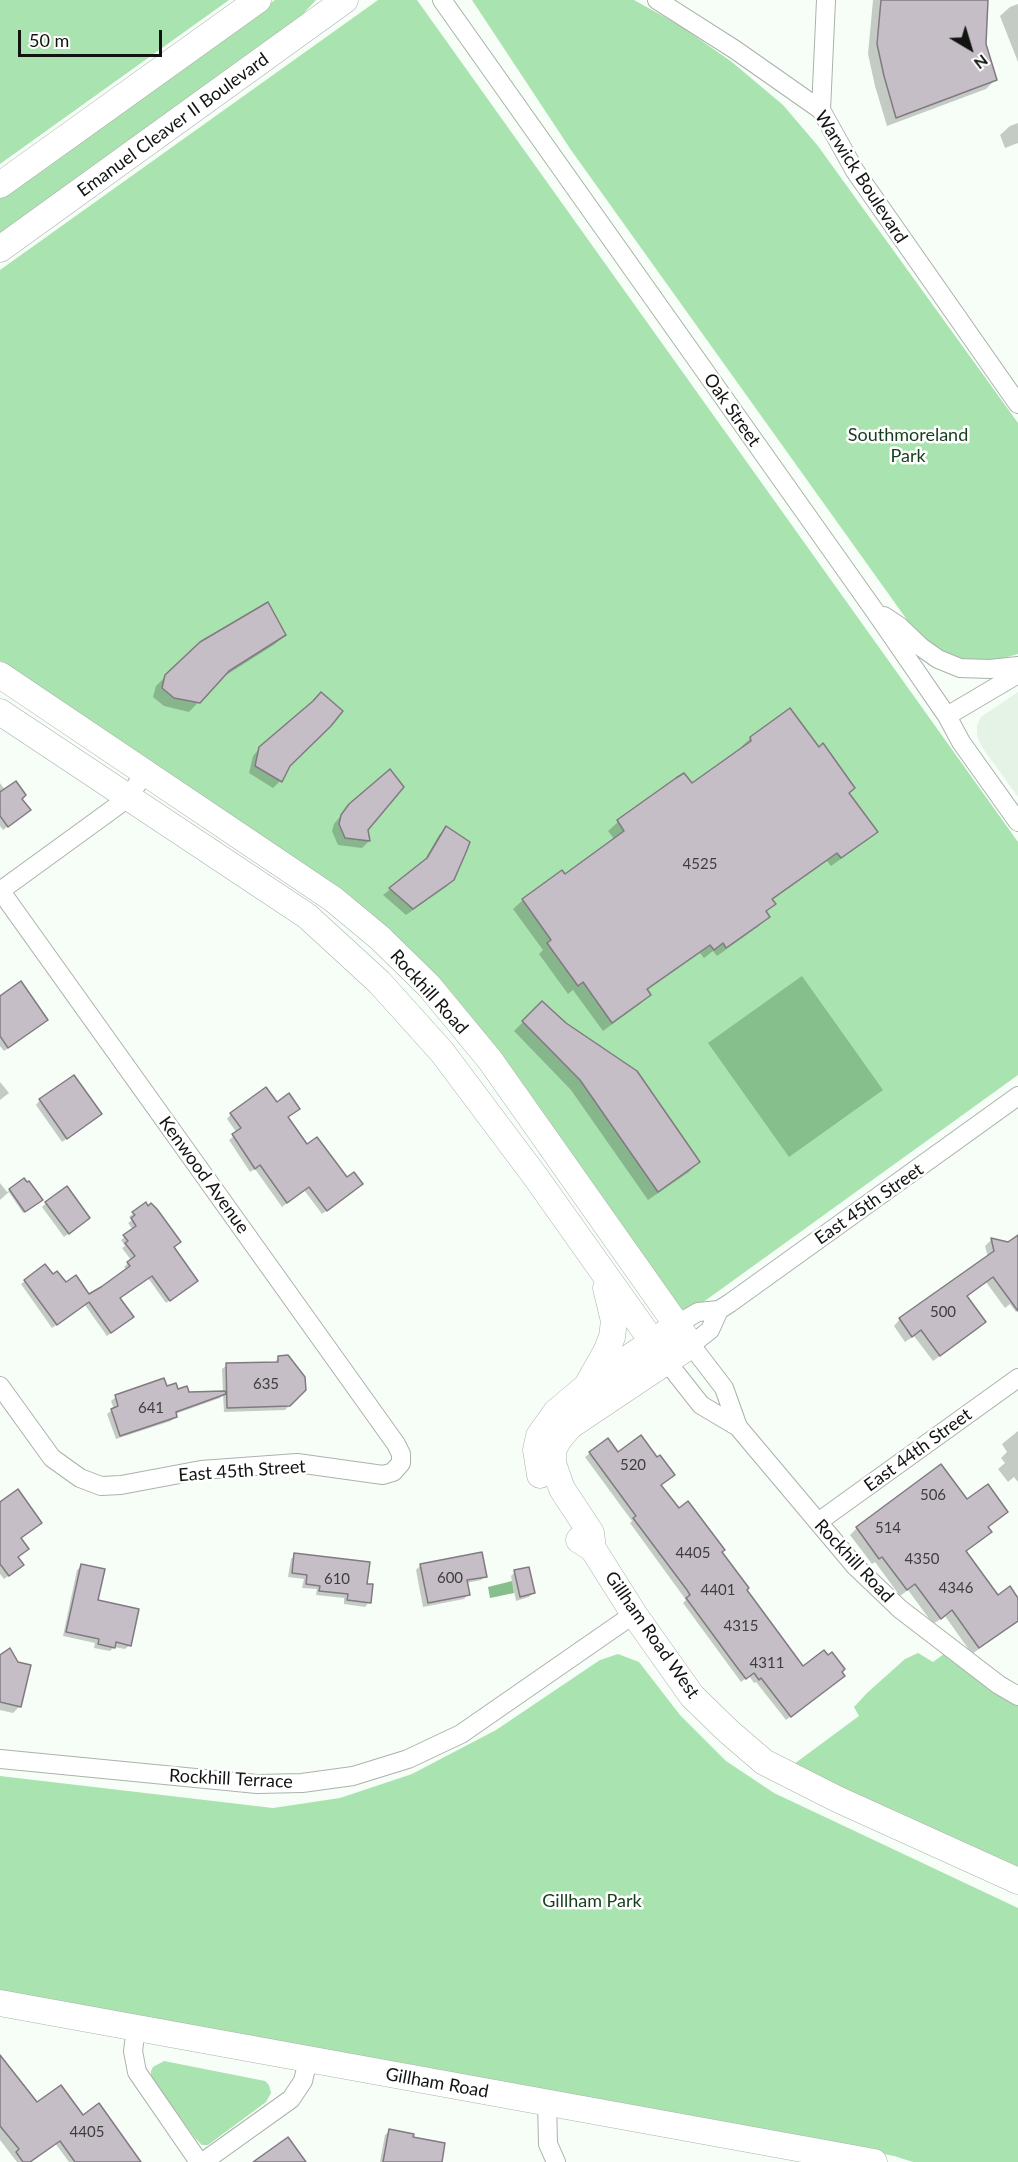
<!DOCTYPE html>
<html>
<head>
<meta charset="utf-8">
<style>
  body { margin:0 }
  #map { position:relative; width:1018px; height:2162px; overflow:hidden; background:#f6fef7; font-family:Lato,sans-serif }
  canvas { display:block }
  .north { position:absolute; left:940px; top:18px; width:60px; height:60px; -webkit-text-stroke:4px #fff; paint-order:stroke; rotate:142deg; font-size:16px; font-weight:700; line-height:24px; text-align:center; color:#121412 }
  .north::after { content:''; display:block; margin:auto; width:21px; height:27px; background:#121412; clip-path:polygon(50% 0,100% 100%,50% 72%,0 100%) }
  .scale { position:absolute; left:18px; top:30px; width:144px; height:27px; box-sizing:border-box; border:3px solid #121412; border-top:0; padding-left:8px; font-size:18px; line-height:21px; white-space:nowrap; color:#121412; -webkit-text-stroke:4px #fff; paint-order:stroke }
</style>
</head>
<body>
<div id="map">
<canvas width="1018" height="2162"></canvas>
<div class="north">N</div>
<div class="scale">50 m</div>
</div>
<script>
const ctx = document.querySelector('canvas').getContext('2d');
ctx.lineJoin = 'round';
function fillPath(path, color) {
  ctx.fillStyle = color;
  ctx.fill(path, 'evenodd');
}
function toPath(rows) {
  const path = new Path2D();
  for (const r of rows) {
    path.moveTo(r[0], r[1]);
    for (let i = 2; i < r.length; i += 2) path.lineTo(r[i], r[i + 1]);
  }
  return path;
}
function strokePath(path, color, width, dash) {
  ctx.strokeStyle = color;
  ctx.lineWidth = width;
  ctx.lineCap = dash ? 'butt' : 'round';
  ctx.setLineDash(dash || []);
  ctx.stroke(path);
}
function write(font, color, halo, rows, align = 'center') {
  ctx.font = font + ' Lato,sans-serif';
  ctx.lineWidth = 5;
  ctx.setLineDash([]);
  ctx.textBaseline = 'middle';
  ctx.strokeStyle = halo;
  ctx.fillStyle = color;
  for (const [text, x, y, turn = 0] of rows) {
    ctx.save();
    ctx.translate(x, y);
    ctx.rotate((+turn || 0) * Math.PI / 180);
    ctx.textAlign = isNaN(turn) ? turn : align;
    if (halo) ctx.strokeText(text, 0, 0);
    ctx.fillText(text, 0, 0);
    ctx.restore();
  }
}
fillPath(toPath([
  [1018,692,1018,797,982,747,977,736,977,725,981,717]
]), '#e5f2e6');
fillPath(toPath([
  [0,0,229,0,0,164],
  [275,0,316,0,287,31,0,238,0,197],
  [378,0,417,0,1018,842,1018,1075,695,1308,687,1310,681,1309,329,881,0,661,0,270],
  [472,0,634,0,679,25,732,62,783,105,818,146,1018,423,1018,654,993,661,956,660,927,642,910,624,571,150],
  [918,1653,933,1662,944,1654,978,1681,1018,1704,1018,1871,790,1767,859,1716,854,1707,867,1693,905,1659],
  [618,1654,639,1662,680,1715,726,1761,774,1793,1018,1908,1018,2162,913,2162,894,2156,414,2065,0,1992,0,1776,273,1808,340,1798,412,1774,496,1730,600,1660],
  [164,2061,265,2081,269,2085,271,2093,266,2102,208,2145,202,2145,195,2138,151,2077,151,2071,153,2067]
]), '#a9e3af');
fillPath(toPath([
  [802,976,883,1090,789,1157,708,1043],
  [512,1581,514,1593,490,1598,488,1587]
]), '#86bf8c');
fillPath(toPath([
  [873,0,986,0,985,44,995,80,986,89,887,126,875,86,868,54],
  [1018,4,1018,62,1000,16,1010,7],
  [1018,123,1018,143,1005,148,1000,135,1010,126],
  [284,635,275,644,220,679,189,712,164,706,153,697,156,686,166,676],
  [751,738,848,793,876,832,866,841,831,866,827,861,771,901,774,904,765,913,768,917,759,926,717,956,713,951,704,958,700,953,646,991,649,995,640,1004,603,1031,573,990,568,994,539,954,543,950,513,909,523,900,562,872,565,876,615,840,608,831,618,822,676,779,691,785,742,750,741,747],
  [260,748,288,765,280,781,273,788,249,773,253,756],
  [0,783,5,790,21,799,24,814,3,830,0,826],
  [343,813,366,830,369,841,362,848,338,845,332,831,334,824],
  [446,828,453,880,446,887,406,915,383,895,423,863,439,835],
  [0,998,41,1024,4,1051,0,1046],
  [542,1003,698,1162,689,1172,648,1200,571,1090,514,1031],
  [0,1082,9,1093,0,1100],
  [40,1100,96,1118,62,1142,36,1105],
  [276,1104,294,1113,287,1118,307,1146,357,1188,322,1214,304,1190,282,1207,255,1169,250,1172,229,1140,237,1133,227,1119,231,1114],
  [0,1183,7,1192,10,1190,39,1201,23,1213,9,1192,0,1200],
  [46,1203,84,1222,64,1237,42,1207],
  [145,1204,173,1247,192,1284,166,1303,148,1278,119,1299,128,1321,107,1336,85,1305,52,1328,21,1284,25,1281,52,1276,89,1296,127,1270,124,1267,131,1260,122,1248,125,1246,121,1240,133,1230,128,1223,132,1220,129,1217],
  [1018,1239,1018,1310,1016,1312,1010,1304,1005,1308,986,1282,966,1297,984,1322,978,1329,933,1361,914,1336,905,1342,894,1326,900,1319,988,1257,985,1246,991,1240,1009,1244],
  [279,1357,304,1390,285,1410,224,1412,223,1394,220,1398,175,1414,176,1416,171,1421,116,1439,107,1414,114,1409,111,1401,116,1397,166,1388,188,1393,223,1392,222,1369,227,1365,274,1363],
  [1018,1431,1018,1482,1014,1477,1008,1482,998,1469,1005,1463,1001,1458,1007,1452,1002,1444],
  [607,1440,618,1454,660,1485,678,1510,721,1552,745,1590,803,1668,838,1681,786,1720,756,1682,754,1683,749,1676,741,1682,683,1603,686,1600,630,1523,632,1521,585,1457],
  [0,1503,19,1539,18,1569,4,1579,0,1574],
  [857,1528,983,1539,965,1552,998,1597,1018,1601,1018,1621,972,1654,945,1616,933,1624,908,1590,900,1596,875,1562,872,1564,850,1535],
  [295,1555,366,1585,369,1602,365,1607,344,1604,344,1598,316,1595,317,1589,302,1588,304,1579,288,1577,291,1559],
  [82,1566,96,1601,130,1645,125,1649,114,1647,110,1651,94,1648,95,1643,63,1636,77,1570],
  [420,1566,485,1576,481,1580,466,1583,468,1594,464,1599,423,1607,416,1570],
  [515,1572,533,1593,529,1597,516,1601,511,1576],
  [0,1656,20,1706,13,1713,0,1710],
  [0,2066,36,2105,83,2117,140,2162,69,2162,55,2143,30,2162,17,2162,0,2140],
  [390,2131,412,2138,440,2162,380,2162,385,2135]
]), '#0003');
const building = toPath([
  [881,0,988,0,986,44,997,80,896,118,884,76,877,44,881,0],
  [268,602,286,635,229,671,200,703,174,698,162,688,165,675,200,642,268,602],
  [321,692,343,711,331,726,290,766,282,782,255,766,259,747,313,701,321,692],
  [790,708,819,747,823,743,855,788,849,793,878,832,841,858,837,853,772,899,776,904,766,911,770,917,726,948,723,943,714,950,710,945,647,989,651,995,612,1023,583,982,578,986,547,943,551,940,522,899,562,870,565,874,624,831,617,820,676,778,684,773,692,783,751,741,750,737,790,708],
  [390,769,404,787,368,830,370,841,345,838,339,824,341,815,349,804,390,769],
  [16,781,26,795,22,799,31,810,8,827,0,816,0,792,16,781],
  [446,826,470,842,467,850,454,880,413,909,389,888,427,858,446,826],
  [21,981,48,1020,8,1048,0,1036,0,996,21,981],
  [542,1001,566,1023,637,1071,700,1162,658,1192,580,1080,522,1021,542,1001],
  [74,1075,102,1114,67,1139,39,1099,74,1075],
  [266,1087,277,1102,289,1093,300,1109,288,1117,307,1144,317,1137,347,1177,354,1172,363,1184,327,1211,309,1187,287,1203,260,1165,255,1169,232,1134,241,1128,230,1113,266,1087],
  [24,1178,27,1182,29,1181,43,1200,25,1212,9,1189,24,1178],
  [67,1186,90,1218,69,1234,45,1202,67,1186],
  [146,1202,148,1206,151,1203,157,1209,181,1242,174,1247,198,1281,170,1301,152,1276,120,1298,134,1317,111,1333,89,1302,57,1325,24,1280,45,1264,53,1274,57,1271,66,1282,76,1275,89,1294,101,1287,130,1266,127,1262,135,1256,125,1243,128,1241,123,1235,136,1226,131,1218,135,1215,132,1212,146,1202],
  [1018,1235,1018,1311,993,1277,967,1296,986,1322,940,1356,921,1330,912,1337,899,1318,994,1251,991,1238,1008,1242,1018,1235],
  [288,1355,305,1377,306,1390,290,1406,227,1408,226,1363,278,1362,278,1356,288,1355],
  [164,1378,167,1386,176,1383,178,1389,187,1386,189,1392,225,1391,226,1394,176,1412,177,1417,120,1436,111,1409,118,1406,115,1395,164,1378],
  [641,1435,657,1457,660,1455,675,1475,661,1485,679,1508,688,1501,725,1550,722,1552,749,1588,747,1590,803,1666,824,1650,828,1655,832,1652,845,1669,842,1672,845,1676,791,1717,761,1678,759,1680,754,1673,746,1679,736,1666,686,1598,690,1595,687,1590,633,1518,636,1516,589,1452,608,1438,618,1452,641,1435],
  [941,1464,967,1499,988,1484,1008,1512,988,1527,992,1532,966,1551,998,1595,1010,1586,1018,1598,1018,1621,979,1648,952,1610,941,1619,915,1584,907,1590,882,1557,879,1559,856,1527,941,1464],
  [18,1489,42,1523,21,1538,29,1549,18,1557,24,1565,9,1576,0,1564,0,1502,18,1489],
  [482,1552,487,1577,467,1580,470,1595,428,1603,420,1564,482,1552],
  [294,1553,370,1562,367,1584,373,1584,371,1603,347,1600,348,1594,319,1591,320,1586,306,1584,307,1575,292,1573,294,1553],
  [81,1564,105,1569,98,1600,139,1609,131,1646,116,1642,115,1648,98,1644,99,1639,66,1632,81,1564],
  [529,1567,535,1593,520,1597,514,1570,529,1567],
  [10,1648,18,1662,31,1665,21,1707,0,1702,0,1655,10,1648],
  [0,2055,37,2102,61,2085,83,2115,99,2103,141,2162,75,2162,60,2141,30,2162,23,2162,16,2152,19,2149,0,2126,0,2055],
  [389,2129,414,2134,413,2137,445,2143,442,2162,383,2162,389,2129],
  [288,2137,306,2162,253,2162,288,2137]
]);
fillPath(building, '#c5bec6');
strokePath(building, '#817a81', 1.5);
const street = toPath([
  [442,0,874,610,947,716,961,742,1018,822],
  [657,0,734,49,821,110,855,171,1018,404],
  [821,110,826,0],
  [884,616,899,626,921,647,938,659,960,668,990,669,1018,666],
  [947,716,1018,674],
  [0,891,128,798,145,772],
  [719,1310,710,1330,691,1345,724,1388,738,1427,855,1566,900,1609,999,1685,1018,1696],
  [676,1325,698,1312,719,1310,730,1303,1018,1096],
  [667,1362,701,1405,738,1427],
  [0,1386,52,1458,80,1478,101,1486,121,1485,201,1470,297,1463,383,1475,393,1472,401,1463,401,1454,396,1444,0,890],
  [818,1522,1018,1378],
  [0,1759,257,1784,302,1783,353,1776,408,1759,461,1734,634,1614],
  [136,2028,133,2051,137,2072,199,2162],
  [547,2102,548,2144,556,2162],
  [203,2162,291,2099,303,2081,308,2060]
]);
const secondary = toPath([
  [0,185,258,0],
  [0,249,345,0],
  [0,675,333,899,380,938,429,986,490,1060,691,1345,570,1426,559,1439,553,1450,553,1463,557,1475,562,1489,591,1533,593,1549],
  [0,712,307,916,379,982,442,1052,535,1176,667,1362],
  [589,1382,606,1352,612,1337,614,1321,606,1288],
  [540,1475,536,1450,539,1436,556,1412,587,1386,667,1332],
  [579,1540,593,1549,634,1614,692,1696,728,1731,764,1762,837,1799,1018,1881],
  [0,2003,874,2162]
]);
strokePath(street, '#abb2ab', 20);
strokePath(secondary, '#abb2ab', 27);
strokePath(street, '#fff', 18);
strokePath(secondary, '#fff', 26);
write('15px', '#3f3e3f', null, [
  ["4525",700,864],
  ["500",943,1312],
  ["635",266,1384],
  ["641",151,1408],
  ["520",633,1465],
  ["506",933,1495],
  ["514",888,1528],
  ["4405",693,1553],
  ["4350",922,1559],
  ["600",450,1578],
  ["610",337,1579],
  ["4346",956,1588],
  ["4401",718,1590],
  ["4315",741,1626],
  ["4311",767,1663],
  ["4405",87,2132]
]);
write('18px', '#121412', '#fff', [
  ["Emanuel Cleaver II Boulevard",173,125,-36],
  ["Warwick Boulevard",861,177,57],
  ["Oak Street",732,410,55],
  ["Rockhill Road",429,992,48],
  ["Kenwood Avenue",204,1175,54],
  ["East 45th Street",869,1204,-35],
  ["East 44th Street",918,1450,-36],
  ["East 45th Street",242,1471,-4],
  ["Rockhill Road",854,1561,47],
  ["Gillham Road West",652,1635,55],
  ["Rockhill Terrace",231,1779,3],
  ["Gillham Road",437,2083,10]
]);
write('18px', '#153e1c', '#fff', [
  ["Southmoreland",908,435],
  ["Park",908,456],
  ["Gillham Park",592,1901]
]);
</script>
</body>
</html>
